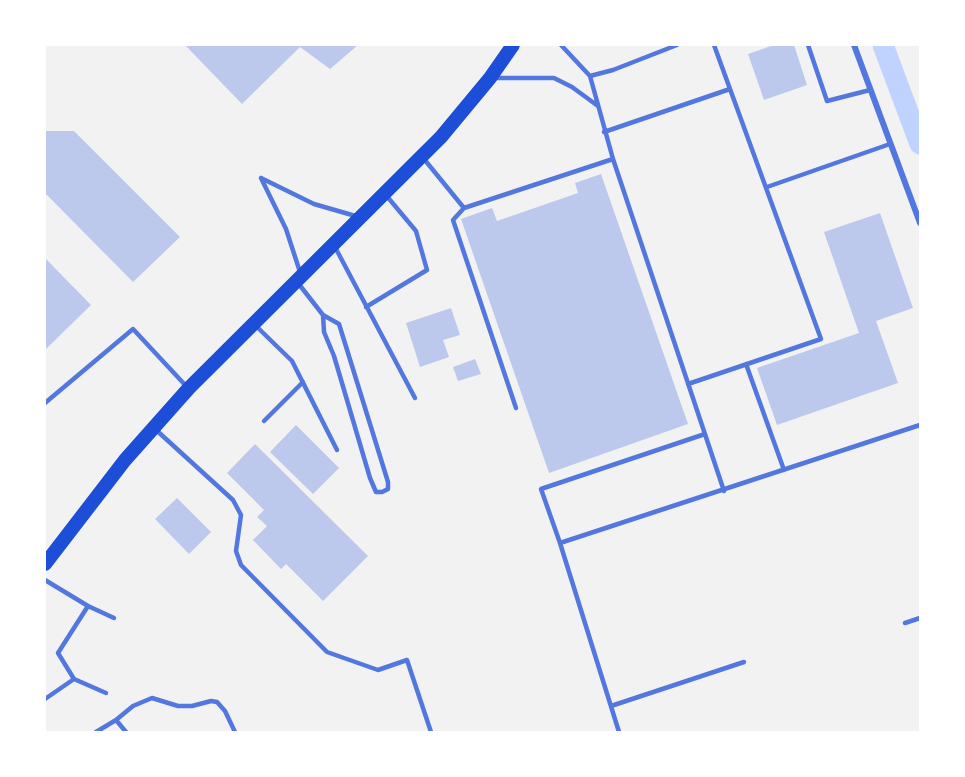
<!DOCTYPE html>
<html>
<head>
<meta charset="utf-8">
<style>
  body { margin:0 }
  #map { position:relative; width:965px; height:777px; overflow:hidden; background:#f2f2f2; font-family:Poppins,sans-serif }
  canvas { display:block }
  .frame { position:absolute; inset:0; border:46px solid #fff; pointer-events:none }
</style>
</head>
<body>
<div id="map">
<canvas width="965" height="777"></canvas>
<div class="frame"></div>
</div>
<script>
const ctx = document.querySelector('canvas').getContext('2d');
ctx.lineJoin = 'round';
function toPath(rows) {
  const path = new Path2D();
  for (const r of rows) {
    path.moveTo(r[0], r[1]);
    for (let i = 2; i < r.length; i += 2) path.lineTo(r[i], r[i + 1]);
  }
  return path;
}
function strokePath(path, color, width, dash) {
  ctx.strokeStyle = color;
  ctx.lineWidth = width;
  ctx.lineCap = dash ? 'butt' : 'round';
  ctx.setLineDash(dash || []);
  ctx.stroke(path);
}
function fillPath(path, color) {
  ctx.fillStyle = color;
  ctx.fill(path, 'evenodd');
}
strokePath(toPath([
  [883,45,920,144]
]), '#bfd3fe', 21);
fillPath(toPath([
  [185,45,358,45,330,69,300,47,242,104],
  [774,45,794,45,807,85,764,100,748,54],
  [45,131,74,131,180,237,133,282,45,193],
  [601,174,688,424,549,473,461,219,492,208,497,221,578,193,575,183],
  [880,213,913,308,876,321,898,383,777,425,757,368,859,333,824,232],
  [45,258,91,305,45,350],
  [451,308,460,335,443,340,449,357,420,367,406,323],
  [475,359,481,374,458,381,453,367],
  [296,425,339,468,313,494,270,452],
  [255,444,368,556,323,601,286,564,281,569,253,540,267,526,257,517,264,510,227,473],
  [177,498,211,532,189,554,155,519]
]), '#bdc9ec');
strokePath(toPath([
  [561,45,590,76,613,159,724,491],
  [808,45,827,101,870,90],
  [590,76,613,70,677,45],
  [493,78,554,78,572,87,598,106],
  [604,132,730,89],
  [424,159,464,208,613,159],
  [261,178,314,204,359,217],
  [261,178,286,229,300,272],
  [767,187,890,144],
  [464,208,453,220,516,408],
  [335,247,415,398],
  [298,283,323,315,339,324,388,482,388,489,382,492,376,492,370,478,334,356,324,332,323,315],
  [366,307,427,270,416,231,385,194],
  [255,325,292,361,337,450],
  [746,364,784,470],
  [688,384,821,339,714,45],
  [45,403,133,329,187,387],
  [264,421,303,382],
  [155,429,233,500,241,515,236,551,241,565,327,652,378,670,407,660,431,732],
  [560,543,541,489,705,434],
  [45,580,88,606,114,618],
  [905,623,920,618],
  [74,679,58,653,88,606],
  [45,699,74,679,106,693],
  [611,706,744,662],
  [116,720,126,732],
  [96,732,116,720,133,706,152,698,178,706,192,706,211,701,217,702,225,711,235,732],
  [619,732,560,543,920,425]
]), '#5277de', 4.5);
strokePath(toPath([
  [854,45,920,223]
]), '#5277de', 6);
strokePath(toPath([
  [45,564,125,460,189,388,441,137,490,78,513,45]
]), '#1d4ed8', 14);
</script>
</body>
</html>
